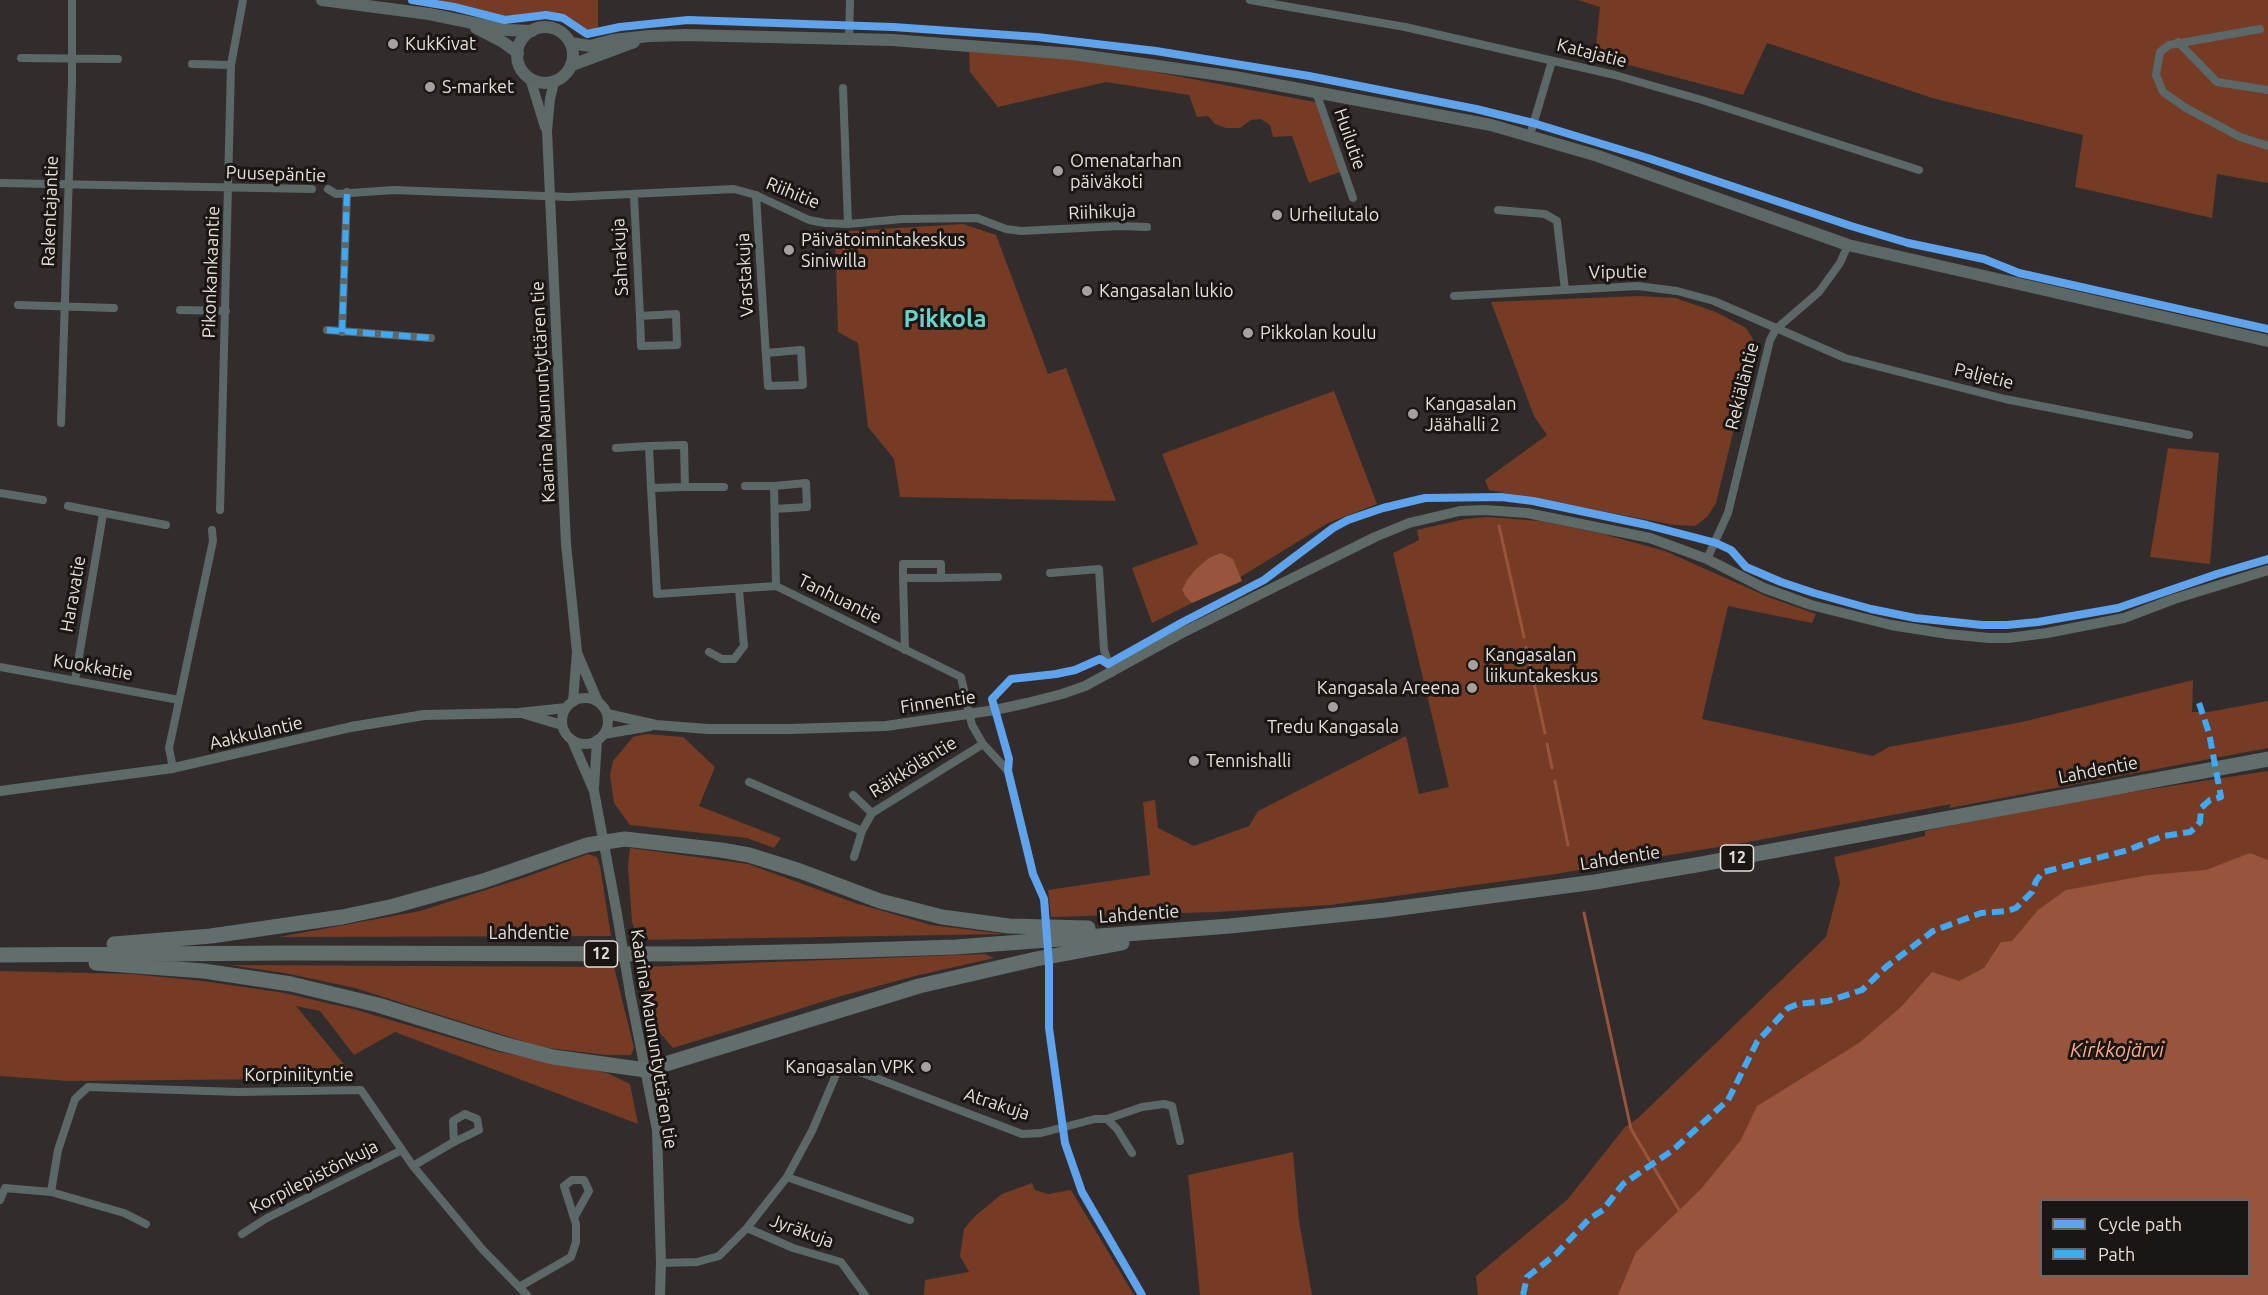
<!DOCTYPE html>
<html>
<head>
<meta charset="utf-8">
<style>
  body { margin:0 }
  #map { position:relative; width:2268px; height:1295px; overflow:hidden; background:#322d2c; font-family:Ubuntu,sans-serif }
  canvas { display:block }
  .legend { position:absolute; left:2040px; top:1199px; width:210px; height:78px; box-sizing:border-box; background:#1a1614; border:2px solid #6b6664; margin:0; padding:8px 10px; list-style:none; font-size:18px; color:#e5dedb }
  .legend li { display:flex; align-items:center; gap:12px; height:30px }
  .legend b { width:30px; border:2px solid #6b6664 }
</style>
</head>
<body>
<div id="map">
<canvas width="2268" height="1295"></canvas>
<ul class="legend">
<li><b style="height:8px;background:#60a3ed"></b>Cycle path</li>
<li><b style="height:8px;background:#3fa9f5"></b>Path</li>
</ul>
</div>
<script>
const ctx = document.querySelector('canvas').getContext('2d');
ctx.lineJoin = 'round';
function fillPath(path, color) {
  ctx.fillStyle = color;
  ctx.fill(path, 'evenodd');
}
function toPath(rows) {
  const path = new Path2D();
  for (const r of rows) {
    if (r.length === 3) {
      path.moveTo(r[0] + r[2], r[1]);
      path.arc(r[0], r[1], r[2], 0, 2 * Math.PI);
      continue;
    }
    path.moveTo(r[0], r[1]);
    for (let i = 2; i < r.length; i += 2) path.lineTo(r[i], r[i + 1]);
  }
  return path;
}
function strokePath(path, color, width, dash) {
  ctx.strokeStyle = color;
  ctx.lineWidth = width;
  ctx.lineCap = dash ? 'butt' : 'round';
  ctx.setLineDash(dash || []);
  ctx.stroke(path);
}
function write(font, color, halo, rows, align = 'center') {
  ctx.font = font + ' Ubuntu,sans-serif';
  ctx.lineWidth = 6;
  ctx.setLineDash([]);
  ctx.textBaseline = 'middle';
  ctx.strokeStyle = halo;
  ctx.fillStyle = color;
  for (const [text, x, y, turn = 0] of rows) {
    ctx.save();
    ctx.translate(x, y);
    ctx.rotate((+turn || 0) * Math.PI / 180);
    ctx.textAlign = isNaN(turn) ? turn : align;
    if (halo) ctx.strokeText(text, 0, 0);
    ctx.fillText(text, 0, 0);
    ctx.restore();
  }
}
fillPath(toPath([
  [407,0,598,0,598,32,587,34,563,18,546,15,505,20],
  [1578,0,2268,0,2268,183,2217,174,2212,218,2075,187,2083,135,1932,98,1767,43,1743,95,1595,56,1600,7],
  [969,52,1075,57,1320,103,1340,172,1309,183,1292,136,1273,137,1270,125,1261,119,1251,120,1240,128,1226,128,1215,124,1208,116,1197,117,1189,95,1106,82,998,107,970,72],
  [963,224,996,235,1048,374,1066,368,1116,501,900,497,894,459,868,427,858,343,838,332,835,232],
  [1639,296,1675,298,1716,312,1746,328,1753,339,1754,346,1716,503,1707,517,1695,526,1675,525,1489,490,1485,480,1547,435,1534,416,1491,302],
  [1334,391,1377,504,1328,523,1226,586,1152,623,1132,568,1198,544,1162,454],
  [2168,448,2219,453,2210,564,2150,557],
  [1488,517,1540,521,1603,534,1665,551,1768,597,1816,614,1812,623,1728,606,1702,719,1873,756,1889,747,2022,722,2193,680,2192,712,2208,712,2268,701,2268,748,1949,808,1951,804,1748,842,1555,874,1330,905,1216,912,1051,917,1048,890,1150,875,1143,802,1155,800,1158,828,1194,846,1249,826,1258,811,1406,736,1419,794,1449,787,1393,553,1419,540,1417,530,1465,519],
  [646,734,683,737,715,767,699,806,781,838,774,848,747,838,630,825,614,803,610,775,613,761,633,737],
  [2268,771,2268,1295,1478,1295,1476,1276,1567,1200,1625,1127,1637,1119,1826,937,1840,883,1834,857,1925,836,1925,831,2074,801],
  [2042,1200,2248,1200,2248,1276,2042,1276],
  [630,848,748,864,855,903,931,925,1004,934,639,940,632,922,628,866],
  [588,854,597,857,600,866,611,936,279,937,420,911,523,878],
  [985,954,994,958,919,975,841,996,673,1048,652,1024,641,967],
  [230,965,614,967,634,1048,631,1055,606,1055,541,1047,355,988,285,973],
  [0,971,131,974,203,981,284,993,353,1009,499,1052,607,1073,630,1084,638,1124,395,1032,354,1055,320,1011,296,1006,347,1068,341,1081,276,1079,68,1081,0,1076],
  [1293,1152,1299,1221,1312,1295,1200,1295,1188,1175],
  [1032,1183,1035,1190,1048,1194,1071,1190,1134,1295,924,1295,925,1280,969,1272,960,1256,964,1229,975,1216,1002,1194]
]), '#753b25');
fillPath(toPath([
  [1221,553,1233,559,1242,581,1192,603,1186,597,1182,590,1187,580,1196,569,1209,558],
  [2250,853,2268,860,2268,1295,1618,1295,1636,1252,1701,1189,1741,1140,1757,1106,1859,1043,1901,1007,1932,972,1959,981,1984,968,2001,942,2012,941,2038,910,2066,890,2149,875,2206,870],
  [2248,1200,2248,1276,2042,1276,2042,1200]
]), '#98553b');
strokePath(toPath([
  [1499,526,1524,637],
  [1526,647,1545,733],
  [1547,744,1552,768],
  [1555,781,1568,845],
  [1584,913,1631,1129,1679,1210]
]), '#98553b', 3);
strokePath(toPath([
  [1250,0,1405,27,1615,75,1702,100,1919,170],
  [2260,29,2169,45,2160,52,2156,75,2163,92,2186,108,2240,137,2268,146],
  [849,39,850,0],
  [2178,42,2217,82,2268,90],
  [21,58,118,59],
  [192,64,231,65],
  [843,88,848,224],
  [1316,92,1353,198],
  [1530,135,1552,61],
  [0,183,312,189],
  [328,189,336,194,394,190,569,197,734,189,756,195,809,220,825,223,848,224,902,219,977,218,1006,229,1021,231,1120,226,1147,227],
  [756,195,765,341,768,386,803,385,801,350,766,353],
  [634,196,640,316,641,346,677,345,676,314,640,316],
  [1498,210,1545,214,1557,221,1565,290],
  [1454,296,1638,286,1677,291,1714,301,1845,358,2005,399,2189,435],
  [18,305,114,308],
  [180,310,226,311],
  [327,330,431,338],
  [342,332,347,192],
  [61,423,72,81,72,0],
  [616,448,649,446],
  [745,486,774,486],
  [685,487,724,487],
  [651,488,685,487,684,445,649,446,651,488,657,594,776,586,961,677,972,725,983,744,1008,771,1033,874],
  [0,493,43,500],
  [68,506,166,525],
  [775,509,807,507,806,483,774,486,776,586],
  [220,510,231,65,243,0],
  [1707,559,1728,513,1770,340,1776,329,1819,292,1840,263,1848,245],
  [1050,573,1099,569,1104,650,1112,673],
  [903,578,941,578,941,564,903,564,903,578,905,650],
  [941,578,998,577],
  [709,652,722,659,734,659,744,646,739,590],
  [0,667,179,700],
  [75,680,103,514],
  [173,768,169,748,213,541,212,530],
  [749,782,862,831],
  [853,795,872,813],
  [854,857,862,831,872,813,983,744],
  [1107,1119,1142,1107,1164,1104,1172,1106,1180,1141],
  [413,1166,452,1143,479,1130,477,1119,465,1114,453,1121,454,1142],
  [787,1177,910,1220],
  [0,1200,5,1188,51,1192],
  [146,1224,124,1213,51,1192,58,1150,75,1099,88,1087,238,1092,361,1090,413,1166,483,1250,527,1295],
  [747,1228,793,1248,841,1262,865,1295],
  [242,1234,267,1218,402,1150],
  [661,1263,697,1262,719,1256,747,1228,787,1177,812,1131,838,1070,852,1069,1022,1134,1041,1133,1095,1119,1107,1119,1117,1129,1132,1153],
  [519,1287,571,1257,576,1242,576,1224,564,1186,572,1180,584,1180,589,1191,575,1216]
]), '#5c6868', 8);
strokePath(toPath([
  [530,78,545,127],
  [554,82,550,99,547,131,566,544,577,652,573,702],
  [578,655,598,702],
  [585,721,23],
  [525,714,562,725],
  [607,714,656,725,708,729,790,729,886,726,995,710,1027,703,1062,694,1085,686,1182,633,1375,537,1409,523,1460,511,1485,510,1527,513,1650,538,1707,559,1764,588,1811,605,1891,625,1948,634,1989,638,2008,638,2047,633,2124,618,2174,599,2268,570],
  [604,734,650,726],
  [572,740,594,791,617,914],
  [594,788,597,740],
  [0,791,173,768,351,727,424,715,519,713,566,708],
  [630,993,657,1130,661,1263,660,1295]
]), '#5e6a68', 10);
strokePath(toPath([
  [322,0,429,14,507,30,532,31],
  [545,55,28],
  [476,28,503,42,518,53],
  [571,43,590,46,613,40,649,36,686,35,892,40,1073,54,1235,77,1491,125,1598,156,1848,245,2268,341],
  [572,65,634,42]
]), '#5c6868', 12);
strokePath(toPath([
  [114,944,211,936,342,917,394,906,483,881,587,845,625,839,721,850,749,855,800,871,880,901,942,917,1009,926,1088,928],
  [0,955,289,953,693,954,831,951,956,947,1230,926,1385,910,1595,882,1696,865,2268,759],
  [96,963,204,971,291,984,378,1005,503,1044,553,1057,646,1070,919,986,1036,959,1122,943]
]), '#616e6d', 15);
strokePath(toPath([
  [617,914,630,993]
]), '#5e6a68', 10);
strokePath(toPath([
  [327,330,431,338],
  [342,332,347,192],
  [1523,1295,1527,1277,1556,1254,1589,1219,1603,1210,1623,1184,1673,1150,1728,1100,1757,1042,1788,1008,1798,1004,1828,1001,1862,990,1886,967,1933,931,1981,913,2007,911,2016,908,2032,892,2036,881,2043,872,2128,850,2163,836,2190,832,2196,827,2200,822,2201,808,2210,800,2221,797,2209,733,2199,703]
]), '#3fa9f5', 6, [12, 6]);
strokePath(toPath([
  [412,0,454,7,505,20,546,15,563,18,587,34,620,27,688,20,893,27,1037,37,1156,51,1309,76,1476,109,1533,123,1648,158,1851,226,1908,243,1984,259,2019,273,2268,329],
  [1142,1295,1082,1192,1065,1143,1049,1028,1049,963,1044,899,1033,874,1008,771,1009,759,992,699,1011,679,1056,674,1075,670,1100,659,1108,664,1181,623,1264,580,1333,528,1348,520,1383,508,1425,498,1501,497,1533,501,1647,525,1716,543,1731,550,1746,567,1781,582,1814,593,1871,609,1915,618,1982,625,2007,625,2038,622,2118,608,2217,574,2268,559]
]), '#60a3ed', 8);
for (const [x, y, r, color] of [
  [393,44,6,"#a6a09e"],
  [430,87,6,"#a6a09e"],
  [1058,171,6,"#a6a09e"],
  [1277,215,6,"#a6a09e"],
  [789,250,6,"#a6a09e"],
  [1087,291,6,"#a6a09e"],
  [1248,333,6,"#a6a09e"],
  [1413,414,6,"#a6a09e"],
  [1473,665,6,"#a6a09e"],
  [1472,688,6,"#a6a09e"],
  [1333,707,6,"#a6a09e"],
  [1194,761,6,"#a6a09e"],
  [926,1067,6,"#a6a09e"]
]) {
  const dot = new Path2D();
  dot.arc(x, y, r, 0, 2 * Math.PI);
  ctx.fillStyle = color;
  ctx.fill(dot);
  strokePath(dot, '#1a1614', 2);
}
for (const [x, y, w] of [
  [1737,858,33],
  [601,954,33]
]) {
  const box = new Path2D();
  box.roundRect(x - w / 2, y - 13, w, 26, 4.5);
  ctx.fillStyle = '#1a1614';
  ctx.fill(box);
  strokePath(box, '#e5dedb', 1.5);
}
write('bold 16px', '#e5dedb', null, [
  ["12",1737,858],
  ["12",601,954]
]);
write('18px', '#e5dedb', '#1a1614', [
  ["KukKivat",405,44],
  ["S-market",442,87],
  ["Omenatarhan",1070,161],
  ["päiväkoti",1070,182],
  ["Urheilutalo",1289,215],
  ["Päivätoimintakeskus",801,240],
  ["Siniwilla",801,261],
  ["Kangasalan lukio",1099,291],
  ["Pikkolan koulu",1260,333],
  ["Kangasalan",1425,404],
  ["Jäähalli 2",1425,425],
  ["Kangasalan",1485,655],
  ["liikuntakeskus",1485,676],
  ["Kangasala Areena",1460,688,"right"],
  ["Tredu Kangasala",1333,727,"center"],
  ["Tennishalli",1206,761],
  ["Kangasalan VPK",914,1067,"right"]
], 'left');
write('18px', '#e5dedb', '#1a1614', [
  ["Katajatie",1592,53,14],
  ["Huilutie",1350,139,71],
  ["Puusepäntie",276,174,2],
  ["Riihitie",793,193,22],
  ["Rakentajantie",50,211,-88],
  ["Riihikuja",1102,212,-2],
  ["Sahrakuja",620,257,-93],
  ["Pikonkankaantie",211,272,-88],
  ["Viputie",1618,272,-1],
  ["Varstakuja",745,275,-93],
  ["Paljetie",1984,376,14],
  ["Rekiäläntie",1742,386,-76],
  ["Kaarina Maununtyttären tie",543,392,-93],
  ["Haravatie",73,594,-80],
  ["Tanhuantie",840,599,26],
  ["Kuokkatie",93,667,10],
  ["Finnentie",938,702,-8],
  ["Aakkulantie",256,733,-13],
  ["Räikköläntie",913,767,-32],
  ["Lahdentie",2098,770,-11],
  ["Lahdentie",1620,858,-9],
  ["Lahdentie",1139,914,-4],
  ["Lahdentie",529,933],
  ["Kaarina Maununtyttären tie",654,1039,81],
  ["Korpiniityntie",299,1075],
  ["Atrakuja",997,1104,18],
  ["Korpilepistönkuja",314,1177,-27],
  ["Jyräkuja",802,1231,20]
]);
write('italic 20px', '#feab8c', '#1a1614', [
  ["Kirkkojärvi",2117,1050]
]);
write('bold 24px', '#67d3cb', '#1a1614', [
  ["Pikkola",945,319]
]);
</script>
</body>
</html>
